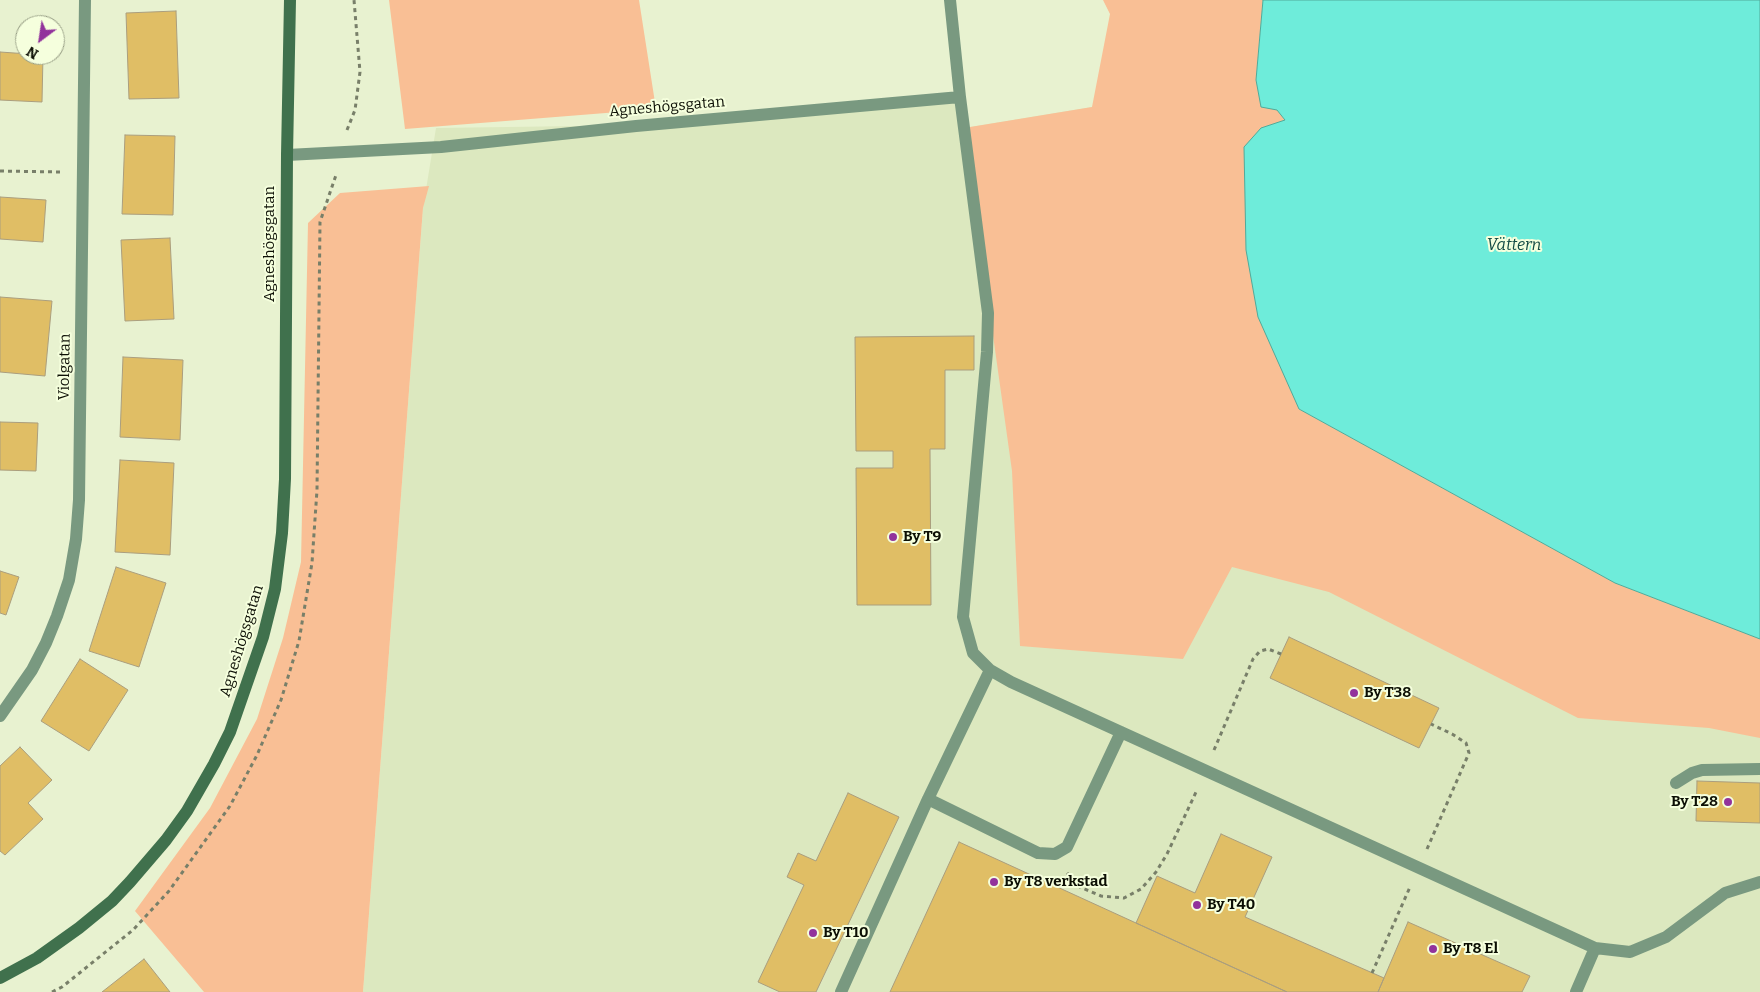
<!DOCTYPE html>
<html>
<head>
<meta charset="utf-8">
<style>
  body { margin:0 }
  #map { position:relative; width:1760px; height:992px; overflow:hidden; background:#e8f2d0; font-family:Bitter,serif }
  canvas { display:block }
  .north { position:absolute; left:15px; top:15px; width:50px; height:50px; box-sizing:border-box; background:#f5ffdd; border:1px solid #989f86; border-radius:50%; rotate:211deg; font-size:14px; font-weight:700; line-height:20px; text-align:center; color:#0c0f04 }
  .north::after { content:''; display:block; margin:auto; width:18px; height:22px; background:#92339c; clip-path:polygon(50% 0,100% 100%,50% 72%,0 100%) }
</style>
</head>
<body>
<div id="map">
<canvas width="1760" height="992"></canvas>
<div class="north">N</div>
</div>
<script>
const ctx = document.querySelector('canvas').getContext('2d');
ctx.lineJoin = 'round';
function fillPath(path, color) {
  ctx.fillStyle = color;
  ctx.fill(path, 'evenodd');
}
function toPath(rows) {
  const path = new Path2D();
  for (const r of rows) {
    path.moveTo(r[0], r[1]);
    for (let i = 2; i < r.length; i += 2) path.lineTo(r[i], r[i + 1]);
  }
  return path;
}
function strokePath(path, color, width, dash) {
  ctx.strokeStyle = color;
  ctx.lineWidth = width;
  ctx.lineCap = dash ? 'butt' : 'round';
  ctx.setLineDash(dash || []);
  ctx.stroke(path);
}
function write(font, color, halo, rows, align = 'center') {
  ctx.font = font + ' Bitter,serif';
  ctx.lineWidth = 4;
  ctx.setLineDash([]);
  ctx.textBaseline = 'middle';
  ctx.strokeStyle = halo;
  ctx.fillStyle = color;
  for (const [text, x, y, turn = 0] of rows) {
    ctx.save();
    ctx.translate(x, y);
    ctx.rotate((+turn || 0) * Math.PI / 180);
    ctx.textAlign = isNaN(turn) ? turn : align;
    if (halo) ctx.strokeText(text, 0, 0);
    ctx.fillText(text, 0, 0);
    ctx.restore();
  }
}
fillPath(toPath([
  [1256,80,1285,120,1299,409,1617,584,1760,639,1760,992,363,992,423,208,436,128,649,125,959,98,964,128]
]), '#dce8bf');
fillPath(toPath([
  [389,0,639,0,656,109,405,129],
  [1103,0,1263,0,1256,80,1261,106,1277,110,1285,120,1244,147,1245,191,1299,409,1615,583,1760,639,1760,738,1709,728,1578,718,1329,592,1232,567,1183,659,1020,646,1012,471,964,128,1092,107,1110,14],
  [429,186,423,208,363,992,204,992,135,911,210,808,257,719,283,638,301,562,308,223,340,193]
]), '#f9bf95');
const water = toPath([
  [1263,0,1760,0,1760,639,1615,583,1299,409,1258,317,1246,250,1244,147,1261,128,1285,120,1277,110,1261,107,1256,80,1263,0]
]);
fillPath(water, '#6eecda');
strokePath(water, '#51aa9a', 1);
const building = toPath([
  [176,11,179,98,129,99,126,13,176,11],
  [0,52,43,55,42,102,0,100,0,52],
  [125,135,175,136,173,215,122,214,125,135],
  [0,197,46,200,43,242,0,239,0,197],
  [170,238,174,319,125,321,121,240,170,238],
  [0,297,52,301,45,376,0,372,0,297],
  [974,336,974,370,945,370,945,449,930,449,931,605,857,605,856,468,893,468,893,451,856,451,855,337,974,336],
  [123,357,183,360,180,440,120,437,123,357],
  [0,422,38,423,36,471,0,470,0,422],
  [120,460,174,463,170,555,115,552,120,460],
  [116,567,166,583,139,667,89,651,116,567],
  [0,571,19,577,6,615,0,613,0,571],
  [1289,637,1439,708,1419,748,1270,678,1289,637],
  [80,659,128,690,89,751,41,721,80,659],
  [20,747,52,780,28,803,43,819,5,855,0,851,0,766,20,747],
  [1697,781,1760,783,1760,823,1696,821,1697,781],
  [848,793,899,817,816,992,780,992,758,982,804,885,787,877,798,853,816,861,848,793],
  [1221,834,1272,857,1245,917,1384,978,1378,992,1287,992,1136,923,1157,876,1195,893,1221,834],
  [959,842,1136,923,1287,992,890,992,959,842],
  [1408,922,1530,976,1522,992,1378,992,1408,922],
  [144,959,170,992,102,992,144,959]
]);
fillPath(building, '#e0be65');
strokePath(building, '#aa9e7e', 1);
strokePath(toPath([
  [347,130,355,110,360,72,354,0],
  [0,171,62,172],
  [1214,750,1253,659,1260,651,1268,649,1281,654],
  [1427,849,1469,753,1466,743,1452,734,1431,724],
  [1067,873,1080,887,1101,896,1124,898,1141,889,1156,872,1167,854,1197,790],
  [1372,973,1410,887],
  [52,992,62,987,133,930,169,891,230,806,257,755,281,700,299,641,312,563,317,490,320,222,336,175]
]), '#787f69', 3, [4, 4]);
strokePath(toPath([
  [950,0,960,97,988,313,987,352,963,617,973,653,990,670,1011,682,1595,948,1630,952,1666,937,1725,893,1760,882],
  [287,155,441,147,636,126,960,97],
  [1676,783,1692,773,1702,770,1760,769],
  [928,799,1038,853,1055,854,1067,847,1121,732],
  [841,992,928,799,990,670],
  [1576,992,1595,948]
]), '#799980', 12);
strokePath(toPath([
  [0,716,32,670,46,643,57,616,69,580,76,539,79,500,85,0]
]), '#799980', 12);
strokePath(toPath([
  [0,978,37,958,79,928,112,901,130,882,166,840,187,811,214,764,230,732,263,637,275,589,282,533,285,479,287,155,290,0]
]), '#40714d', 12);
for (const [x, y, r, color] of [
  [893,537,5,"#92339c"],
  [1354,693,5,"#92339c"],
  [1728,802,5,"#92339c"],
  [994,882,5,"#92339c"],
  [1197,905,5,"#92339c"],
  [813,933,5,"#92339c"],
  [1433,949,5,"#92339c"]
]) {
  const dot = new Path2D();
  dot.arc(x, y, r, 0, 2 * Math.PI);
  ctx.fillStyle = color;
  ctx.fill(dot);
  strokePath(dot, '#f5ffdd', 2);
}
write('15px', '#0c0f04', '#f5ffdd', [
  ["Agneshögsgatan",667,107,-5],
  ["Agneshögsgatan",270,244,-90],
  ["Violgatan",65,367,-89],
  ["Agneshögsgatan",242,641,-73]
]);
write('bold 15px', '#0c0f04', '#f5ffdd', [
  ["By T9",903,537],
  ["By T38",1364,693],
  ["By T28",1718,802,"right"],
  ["By T8 verkstad",1004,882],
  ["By T40",1207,905],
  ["By T10",823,933],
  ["By T8 El",1443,949]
], 'left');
write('italic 16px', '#134b44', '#f5ffdd', [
  ["Vättern",1514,246]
]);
</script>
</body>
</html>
